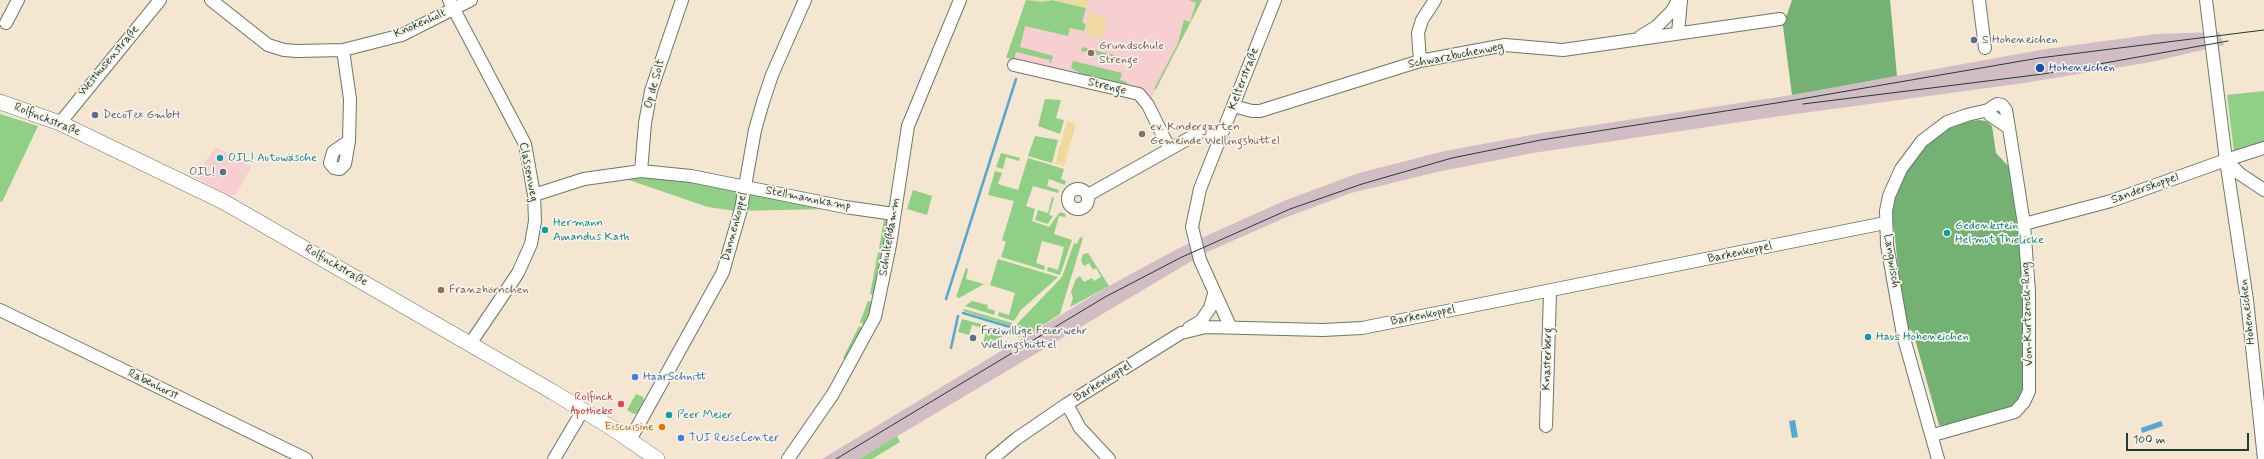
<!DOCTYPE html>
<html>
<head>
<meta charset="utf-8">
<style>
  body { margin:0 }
  #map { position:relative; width:2264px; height:459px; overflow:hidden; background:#f4e6d0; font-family:Mynerve,sans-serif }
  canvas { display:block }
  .scale { position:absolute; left:2126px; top:433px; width:123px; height:18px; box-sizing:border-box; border:2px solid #1f3d34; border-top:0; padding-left:5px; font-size:12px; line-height:14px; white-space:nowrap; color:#1f3d34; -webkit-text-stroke:3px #f7f3e8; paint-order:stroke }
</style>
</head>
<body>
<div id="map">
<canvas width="2264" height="459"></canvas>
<div class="scale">100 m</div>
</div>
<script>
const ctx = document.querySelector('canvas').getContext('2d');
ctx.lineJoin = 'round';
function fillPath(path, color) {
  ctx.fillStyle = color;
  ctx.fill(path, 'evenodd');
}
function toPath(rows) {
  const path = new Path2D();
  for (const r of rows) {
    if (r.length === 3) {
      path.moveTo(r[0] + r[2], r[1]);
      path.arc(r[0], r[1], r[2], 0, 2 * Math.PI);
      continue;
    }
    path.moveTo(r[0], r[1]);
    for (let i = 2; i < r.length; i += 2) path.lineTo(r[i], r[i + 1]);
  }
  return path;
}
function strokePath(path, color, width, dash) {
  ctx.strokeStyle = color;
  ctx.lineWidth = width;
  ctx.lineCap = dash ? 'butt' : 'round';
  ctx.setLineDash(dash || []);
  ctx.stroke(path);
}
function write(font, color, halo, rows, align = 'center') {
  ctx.font = font + ' Mynerve,sans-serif';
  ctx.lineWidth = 3.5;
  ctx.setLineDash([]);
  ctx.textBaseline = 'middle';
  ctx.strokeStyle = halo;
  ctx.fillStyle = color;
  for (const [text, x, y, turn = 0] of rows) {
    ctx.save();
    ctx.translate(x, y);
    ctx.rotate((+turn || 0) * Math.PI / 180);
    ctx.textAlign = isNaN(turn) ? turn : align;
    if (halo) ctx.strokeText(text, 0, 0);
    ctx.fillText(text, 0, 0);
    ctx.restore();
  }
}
fillPath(toPath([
  [1026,0,1202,0,1148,105,1139,94,1006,58],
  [216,147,251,167,236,195,232,194,231,196,194,177]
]), '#f7cfd0');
fillPath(toPath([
  [2219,32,2224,45,2151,62,2024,83,1781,116,1533,153,1437,172,1351,193,1282,219,1205,253,859,459,822,459,1109,286,1177,249,1286,200,1359,173,1445,151,1542,133,1792,95,2046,49,2156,34]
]), '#d2bdc5');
fillPath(toPath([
  [1026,0,1042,2,1052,0,1086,8,1082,22,1086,24,1084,31,1070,28,1068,36,1025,26,1020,47,1053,56,1051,63,1049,63,1050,60,1016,52,1014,59,1006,58],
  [1189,0,1202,0,1156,89,1154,89,1178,43,1184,20,1190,22,1196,3],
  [1082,47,1133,60,1133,63,1081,51],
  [1073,61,1122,73,1120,80,1127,82,1126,86,1087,77,1071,68],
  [2264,91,2264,143,2234,152,2227,95],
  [1045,99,1061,100,1056,118,1064,120,1060,134,1038,126],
  [0,114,38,126,2,202,0,201],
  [1035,136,1058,140,1052,163,1028,156],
  [1001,153,1020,158,1019,161,1006,157,1003,169,996,167],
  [1028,158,1064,169,1061,179,1066,181,1065,185,1049,179,1047,186,1059,190,1058,193,1033,186,1026,206,1035,209,1032,221,1049,227,1060,212,1066,214,1065,217,1059,216,1054,234,1072,240,1060,275,1047,271,1048,267,1058,270,1064,247,1042,241,1036,263,1045,266,1044,270,1001,257,1006,242,1002,240,1014,201,988,195,995,171,1002,173,998,184,1018,190],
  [642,176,689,179,828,209,735,211,708,207,620,177],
  [913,190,932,196,927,215,907,209],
  [1052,197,1054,198,1049,215,1053,216,1049,222,1048,224,1035,220,1038,210,1048,213],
  [884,219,888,221,886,250,879,249],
  [1080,237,1083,238,1060,314,1023,338,1016,336,1020,328,1017,327,1018,323,1062,277,1074,243,1077,244],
  [878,252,885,254,876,296,870,294],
  [1088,253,1109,286,1070,307,1073,298,1071,292,1076,279,1080,276,1084,282,1092,278,1094,281,1101,277,1096,268,1093,270,1089,263,1084,266,1081,261,1083,254],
  [998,259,1058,277,1021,310,1014,321,998,316,999,312,1009,315,1015,293,990,285],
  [966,268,968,269,966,279,984,284,959,298,956,297],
  [868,301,874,302,866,326,860,322],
  [972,301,988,305,987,308,995,311,994,315,965,306],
  [964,309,1012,323,1012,326,963,311],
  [962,319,988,326,988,328,999,331,1004,336,982,346,987,329,972,325,969,335,958,332],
  [859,326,865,329,848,360,843,358],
  [636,394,643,397,644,400,637,413,634,414,627,410],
  [897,436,900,442,872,459,859,459]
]), '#8fcf86');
fillPath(toPath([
  [1792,0,1890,0,1897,76,1792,95,1783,26],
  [1979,120,1986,121,1992,126,1996,153,2011,169,2026,306,2025,388,2021,400,2012,408,1944,426,1939,425,1913,332,1907,327,1901,297,1894,228,1890,215,1900,182,1911,163,1923,148,1946,129,1965,122]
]), '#73b273');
fillPath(toPath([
  [1034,0,1089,0,1086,8,1052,0,1042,2],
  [1089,13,1107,18,1102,38,1085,34],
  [1067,121,1076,124,1064,166,1055,164]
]), '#eeda9e');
fillPath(toPath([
  [1795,420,1798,437,1792,438,1789,421],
  [2161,421,2163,426,2142,433,2141,428]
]), '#54a9d0');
strokePath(toPath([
  [946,299,1016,79],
  [963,313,1010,327],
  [951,348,958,316]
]), '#54a9d0', 2.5);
const minor = toPath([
  [211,0,268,45,284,50,297,51,343,50,402,35,471,0],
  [449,0,525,144,534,195,535,221,531,244,518,273,470,344],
  [1979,0,1985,48],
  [2206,0,2226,160,2247,300,2264,459],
  [6,23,18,0],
  [1678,33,1681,0],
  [1641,36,1656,27,1672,11,1678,0],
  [343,50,350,99,349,141,345,164,340,169,334,168,330,163,333,152,349,141],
  [1420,61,1418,33,1422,20,1435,0],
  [1014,65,1139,94,1148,105,1169,148],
  [1997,104,2002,105,2006,110,2009,128,1990,115,1988,110,1997,104],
  [1233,106,1252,111,1260,111,1420,61,1505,45,1563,50,1780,19],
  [60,123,160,0],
  [2226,160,2240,174,2264,190],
  [641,171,645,123,651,91,682,0],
  [1078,199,10],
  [534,195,584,179,641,171,691,176,845,207,894,214],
  [1088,195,1202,131,1222,133],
  [2024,224,2111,201,2226,160,2264,148],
  [0,310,306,459],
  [1230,326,1200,260,1192,227,1200,189,1275,0],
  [1189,328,1201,321,1210,308,1214,294],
  [1067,404,1080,428,1109,459],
  [1546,426,1550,292],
  [1933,435,2015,412,2024,402,2029,391,2029,292,2024,224,2009,128],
  [630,440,723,272,741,209,755,130,763,102,772,75,805,0],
  [554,459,583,410],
  [788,459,833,394,875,317,890,245,908,126,960,0],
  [992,459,1016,439,1067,404,1181,333,1206,327,1323,330,1362,328,1885,223],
  [1938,459,1903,335,1887,245,1886,211,1889,196,1901,169,1922,141,1947,122,1967,115,1988,110]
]);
const major = toPath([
  [0,102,60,123,224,202,553,392,612,428,657,459]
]);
strokePath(minor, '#6a786b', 14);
strokePath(major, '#6a786b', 16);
strokePath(minor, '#fff', 12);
strokePath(major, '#fff', 15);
strokePath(toPath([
  [1803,104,2043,74,2228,41],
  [836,459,1105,297,1182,257,1290,209,1362,184,1452,158,1541,140,1789,101,2039,58,2264,30]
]), '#1f3d34', 1);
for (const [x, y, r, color] of [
  [1974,40,4,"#5c6f8a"],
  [1091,53,4,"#8d6e63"],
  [2040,68,5,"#1a4fb4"],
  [95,115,4,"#5c6f8a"],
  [1142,134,4,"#8d6e63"],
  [220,158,4,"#0f9aa8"],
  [223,172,4,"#5c6f8a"],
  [545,230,4,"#0f9aa8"],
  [1947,233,4,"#0f9aa8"],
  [441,290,4,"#8d6e63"],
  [1868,337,4,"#0f9aa8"],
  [973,338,4,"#5c6f8a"],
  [635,377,4,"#3f7fe0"],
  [621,404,4,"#e0444e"],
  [669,415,4,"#0f9aa8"],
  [662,427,4,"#e8710a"],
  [681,438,4,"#3f7fe0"]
]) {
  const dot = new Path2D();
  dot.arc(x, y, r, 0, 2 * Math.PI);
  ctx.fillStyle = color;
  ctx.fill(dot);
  strokePath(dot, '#f7f3e8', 1.5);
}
write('12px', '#1f3d34', '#f7f3e8', [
  ["Knokenholt",420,24,-24],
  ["Schwarzbuchenweg",1456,56,-11],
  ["Westhusenstraße",109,61,-50],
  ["Kelterstraße",1244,79,-69],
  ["Op de Solt",655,84,-75],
  ["Strenge",1107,87,14],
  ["Rolfinckstraße",47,120,22],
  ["Classenweg",528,172,79],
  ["Sanderskoppel",2145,189,-20],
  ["Stellmannkamp",808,199,11],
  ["Dannenkoppel",735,227,-75],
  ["Schulteßdamm",890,237,-81],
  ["Barkenkoppel",1740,253,-12],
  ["Langwisch",1891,261,81],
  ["Rolfinckstraße",336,266,30],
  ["Hoheneichen",2248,312,-97],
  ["Von-Kurtzrock-Ring",2028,314,-92],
  ["Barkenkoppel",1423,316,-11],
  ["Knasterberg",1548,359,-88],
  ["Barkenkoppel",1103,382,-32],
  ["Rabenhorst",153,385,26]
]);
write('12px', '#4e5e75', '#f7f3e8', [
  ["S Hoheneichen",1982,40],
  ["DecoTex GmbH",103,115],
  ["OIL!",215,172,"right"],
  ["Freiwillige Feuerwehr",981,331],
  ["Wellingsbüttel",981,345]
], 'left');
write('12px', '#785e54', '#f7f3e8', [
  ["Grundschule",1099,46],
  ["Strenge",1099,60],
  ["ev. Kindergarten",1150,127],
  ["Gemeinde Wellingsbüttel",1150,141],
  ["Franzhörnchen",449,290]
], 'left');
write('12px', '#164399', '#f7f3e8', [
  ["Hoheneichen",2049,68]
], 'left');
write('12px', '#0d838f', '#f7f3e8', [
  ["OIL! Autowäsche",228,158],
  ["Hermann",553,223],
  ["Amandus Kath",553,237],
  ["Gedenkstein",1955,226],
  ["Helmut Thielicke",1955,240],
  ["Haus Hoheneichen",1876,337],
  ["Peer Meier",677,415]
], 'left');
write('12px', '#366cbe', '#f7f3e8', [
  ["HaarSchnitt",643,377],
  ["TUI ReiseCenter",689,438]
], 'left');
write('12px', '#be3a42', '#f7f3e8', [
  ["Rolfinck",613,397],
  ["Apotheke",613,411]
], 'right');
write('12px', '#c56008', '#f7f3e8', [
  ["Eiscuisine",654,427]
], 'right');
</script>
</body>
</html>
